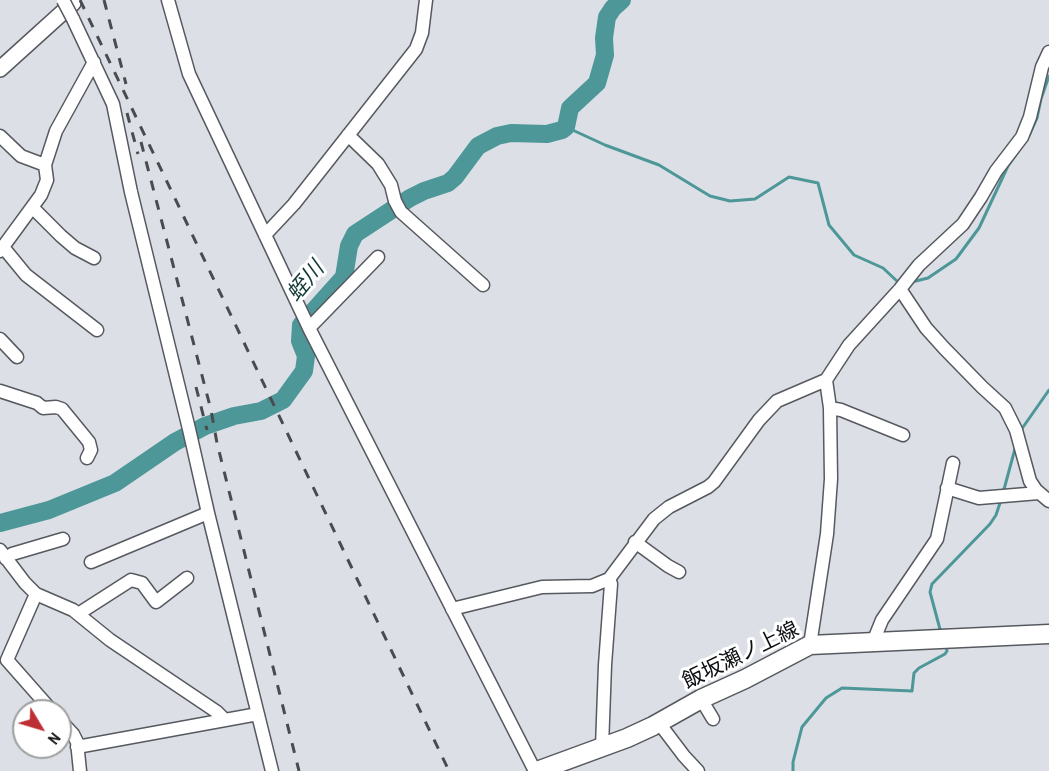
<!DOCTYPE html>
<html>
<head>
<meta charset="utf-8">
<style>
  body { margin:0 }
  #map { position:relative; width:1049px; height:771px; overflow:hidden; background:#dce0e6; font-family:"Archivo Narrow",sans-serif }
  canvas { display:block }
  .north { position:absolute; left:12px; top:699px; width:60px; height:60px; box-sizing:border-box; background:#fff; border:2px solid #9e9f9f; border-radius:50%; rotate:128deg; font-size:16px; font-weight:700; line-height:24px; text-align:center; color:#0c0e10 }
  .north::after { content:''; display:block; margin:auto; width:21px; height:27px; background:#be2e35; clip-path:polygon(50% 0,100% 100%,50% 72%,0 100%) }
</style>
</head>
<body>
<div id="map">
<canvas width="1049" height="771"></canvas>
<div class="north">N</div>
</div>
<script>
const ctx = document.querySelector('canvas').getContext('2d');
ctx.lineJoin = 'round';
function toPath(rows) {
  const path = new Path2D();
  for (const r of rows) {
    path.moveTo(r[0], r[1]);
    for (let i = 2; i < r.length; i += 2) path.lineTo(r[i], r[i + 1]);
  }
  return path;
}
function strokePath(path, color, width, dash) {
  ctx.strokeStyle = color;
  ctx.lineWidth = width;
  ctx.lineCap = dash ? 'butt' : 'round';
  ctx.setLineDash(dash || []);
  ctx.stroke(path);
}
function write(font, color, halo, rows, align = 'center') {
  ctx.font = font + ' "Archivo Narrow","Noto Sans JP",sans-serif';
  ctx.lineWidth = 6;
  ctx.setLineDash([]);
  ctx.textBaseline = 'middle';
  ctx.strokeStyle = halo;
  ctx.fillStyle = color;
  for (const [text, x, y, turn = 0] of rows) {
    ctx.save();
    ctx.translate(x, y);
    ctx.rotate((+turn || 0) * Math.PI / 180);
    ctx.textAlign = isNaN(turn) ? turn : align;
    if (halo) ctx.strokeText(text, 0, 0);
    ctx.fillText(text, 0, 0);
    ctx.restore();
  }
}
strokePath(toPath([
  [566,127,605,145,659,165,710,196,730,201,755,199,789,177,818,183,829,225,854,255,883,268,898,282,902,282],
  [1029,136,1037,118,1041,99,1049,76],
  [908,283,928,278,956,259,979,228,1008,166,1025,142],
  [1021,430,1049,390],
  [1003,493,1016,445],
  [941,633,930,592,932,584,990,524,996,515,1001,500],
  [793,771,793,762,802,727,826,698,842,688,912,691,914,673,919,668,945,654,947,651,946,645]
]), '#4d9798', 3);
strokePath(toPath([
  [0,523,49,510,115,483,175,442,205,426,234,416,261,411,283,400,304,371,306,356,300,341,301,325,344,277,349,246,355,234,410,198,424,191,448,183,455,177,478,146,497,136,511,133,547,134,562,130,566,127,570,108,597,83,605,55,604,38,607,17,613,8,622,0]
]), '#4d9798', 18);
const minor = toPath([
  [168,0,189,74,309,328,535,771],
  [73,19,113,104,131,192,189,429,208,513,272,771],
  [348,135,378,164,391,185,395,201,401,212,483,285],
  [0,136,21,156,45,165],
  [33,208,61,236,75,248,94,258],
  [265,235,294,204,416,49,422,33,426,0],
  [3,247,26,275,97,330],
  [0,251,41,195,47,180,45,165,56,131,94,62],
  [900,289,926,328,944,348,982,387,1005,408,1016,430,1030,481,1036,490,1049,501],
  [309,328,378,257],
  [0,339,17,357],
  [0,391,37,403,43,408,56,407,62,409,89,442,91,450,87,458],
  [830,408,841,410,903,435],
  [947,488,979,498,1039,493],
  [635,542,668,566,679,572],
  [0,550,25,583,36,594,73,610,110,640,217,712,225,720],
  [6,559,12,554,63,539],
  [91,562,208,513],
  [36,594,7,660,52,711],
  [452,609,542,587,592,586,609,579,654,519,669,507,708,487,714,482,759,420,777,401,826,380,849,345,900,289,919,265,963,224,981,197,996,171,1022,137,1030,117,1042,67,1049,52],
  [78,614,131,580,142,583,156,602,187,578],
  [873,642,882,620,937,539,953,463],
  [810,645,827,534,831,479,830,408,826,380],
  [701,699,713,719],
  [60,720,73,734,77,742,80,771],
  [659,723,684,756,698,771],
  [77,747,258,714],
  [602,747,605,665,611,584,609,579]
]);
const tertiary = toPath([
  [0,69,73,3]
]);
const secondary = toPath([
  [537,771,627,738,653,726,701,699,745,679,810,645,1049,634]
]);
strokePath(minor, '#56595f', 15);
strokePath(tertiary, '#56595f', 18);
strokePath(secondary, '#56595f', 21);
strokePath(minor, '#fff', 12);
strokePath(tertiary, '#fff', 15);
strokePath(secondary, '#fff', 18);
strokePath(toPath([
  [80,0,449,771],
  [104,0,126,84],
  [127,113,138,154],
  [141,142,211,410,217,443,299,771],
  [196,387,207,430]
]), '#494c4f', 3, [10, 10]);
const minorBridge = toPath([
  [63,0,73,19]
]);
strokePath(minorBridge, '#56595f', 15, []);
strokePath(minorBridge, '#fff', 12);
write('21px', '#0c0e10', '#fff', [
  ["飯坂瀬ノ上線",741,656,-26]
]);
write('italic 22px', '#133838', '#fff', [
  ["蛭川",306,282,-50]
]);
</script>
</body>
</html>
